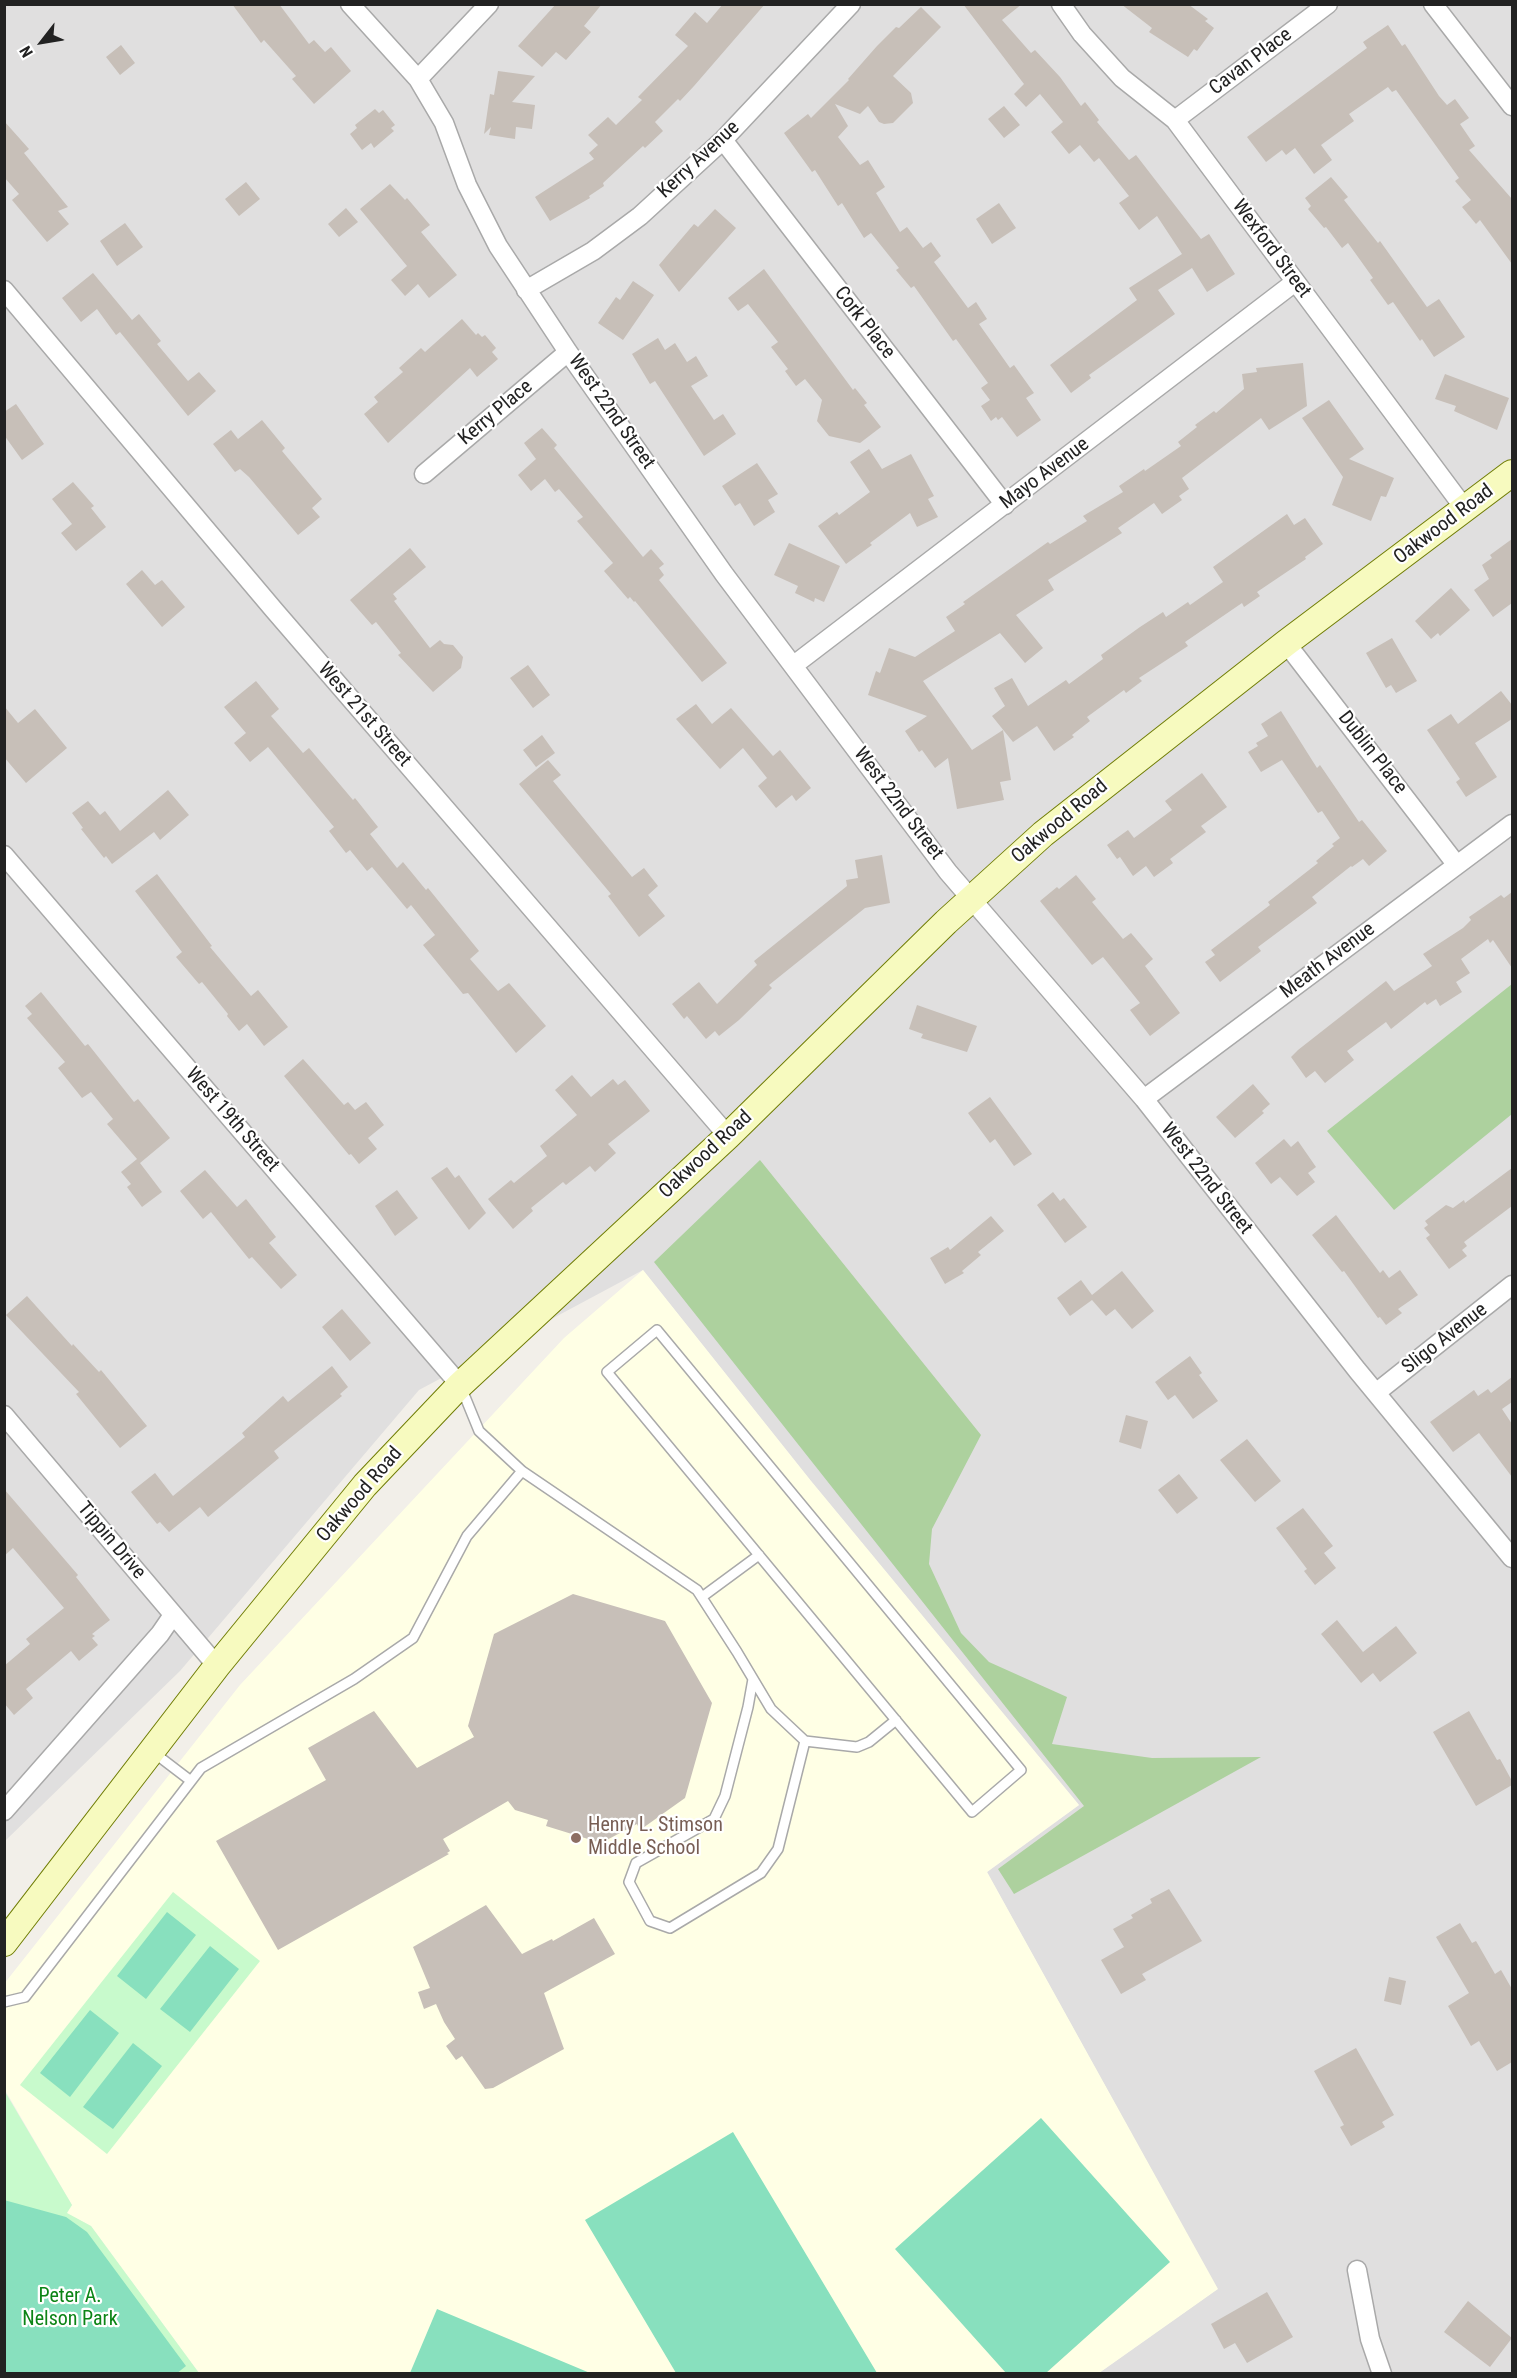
<!DOCTYPE html>
<html>
<head>
<meta charset="utf-8">
<style>
  body { margin:0 }
  #map { position:relative; width:1517px; height:2378px; overflow:hidden; background:#f2efe9; font-family:"Roboto Condensed",sans-serif }
  canvas { display:block }
  .frame { position:absolute; inset:0; border:6px solid #222; pointer-events:none }
  .north { position:absolute; left:12px; top:12px; width:60px; height:60px; -webkit-text-stroke:4px #fff; paint-order:stroke; rotate:239deg; font-size:16px; font-weight:700; line-height:24px; text-align:center; color:#222 }
  .north::after { content:''; display:block; margin:auto; width:21px; height:27px; background:#222; clip-path:polygon(50% 0,100% 100%,50% 72%,0 100%) }
</style>
</head>
<body>
<div id="map">
<canvas width="1517" height="2378"></canvas>
<div class="frame"></div>
<div class="north">N</div>
</div>
<script>
const ctx = document.querySelector('canvas').getContext('2d');
ctx.lineJoin = 'round';
function fillPath(path, color) {
  ctx.fillStyle = color;
  ctx.fill(path, 'evenodd');
}
function toPath(rows) {
  const path = new Path2D();
  for (const r of rows) {
    path.moveTo(r[0], r[1]);
    for (let i = 2; i < r.length; i += 2) path.lineTo(r[i], r[i + 1]);
  }
  return path;
}
function strokePath(path, color, width, dash) {
  ctx.strokeStyle = color;
  ctx.lineWidth = width;
  ctx.lineCap = dash ? 'butt' : 'round';
  ctx.setLineDash(dash || []);
  ctx.stroke(path);
}
function write(font, color, halo, rows, align = 'center') {
  ctx.font = font + ' "Roboto Condensed",sans-serif';
  ctx.lineWidth = 4.5;
  ctx.setLineDash([]);
  ctx.textBaseline = 'middle';
  ctx.strokeStyle = halo;
  ctx.fillStyle = color;
  for (const [text, x, y, turn = 0] of rows) {
    ctx.save();
    ctx.translate(x, y);
    ctx.rotate((+turn || 0) * Math.PI / 180);
    ctx.textAlign = isNaN(turn) ? turn : align;
    if (halo) ctx.strokeText(text, 0, 0);
    ctx.fillText(text, 0, 0);
    ctx.restore();
  }
}
fillPath(toPath([
  [5,5,1512,5,1512,2373,1099,2373,1217,2289,987,1872,1079,1805,811,1481,643,1270,419,1390,180,1671,5,1841]
]), '#e0dfdf');
fillPath(toPath([
  [643,1270,811,1481,1079,1805,987,1872,1218,2289,1099,2373,199,2373,91,2226,66,2213,72,2205,5,2090,4,1984,240,1685,564,1338]
]), '#ffffe5');
fillPath(toPath([
  [1512,984,1512,1114,1394,1210,1327,1131],
  [760,1160,981,1435,932,1529,929,1564,961,1633,989,1662,1067,1697,1052,1744,1152,1758,1261,1757,1014,1894,998,1869,1084,1806,654,1262]
]), '#add19e');
fillPath(toPath([
  [173,1892,260,1961,107,2154,20,2085],
  [4,2090,72,2205,67,2213,91,2226,199,2373,5,2373]
]), '#c8facc');
fillPath(toPath([
  [167,1912,196,1935,146,1999,117,1976],
  [210,1946,239,1969,190,2032,160,2009],
  [90,2010,119,2033,70,2097,40,2073],
  [133,2043,162,2066,113,2129,83,2107],
  [1041,2118,1170,2262,1046,2373,1006,2373,895,2249],
  [733,2132,877,2373,676,2373,585,2220],
  [4,2200,66,2217,87,2232,186,2366,176,2374,5,2373],
  [437,2309,590,2373,410,2373]
]), '#88e0be');
fillPath(toPath([
  [232,4,279,4,309,44,314,40,325,52,331,47,351,71,314,104,292,79,296,76,264,40,261,43],
  [556,4,602,4,584,26,591,32,566,60,556,52,542,67,518,46],
  [723,4,765,4,694,86,680,101,678,99,655,122,663,131,645,148,643,146,603,183,604,186,589,196,590,198,550,221,535,197,594,159,589,153,598,145,588,135,608,117,616,125,642,100,638,97,688,46,675,35,695,12,707,23],
  [963,4,1022,4,1002,20,1031,53,1035,50,1060,77,1081,106,1085,102,1099,120,1097,122,1129,160,1136,155,1201,239,1209,234,1235,274,1207,292,1192,268,1158,290,1175,314,1089,375,1091,378,1071,393,1050,365,1137,300,1129,288,1182,254,1157,216,1139,230,1119,203,1129,196,1099,158,1094,162,1080,145,1069,154,1051,132,1063,122,1040,94,1026,107,1014,94,1024,84],
  [1121,4,1188,4,1208,19,1205,21,1214,28,1197,51,1194,49,1188,57,1149,32,1152,28],
  [921,7,941,27,893,76,911,93,913,103,893,123,884,124,879,122,868,106,860,114,835,104,848,126,838,137,860,165,868,160,885,187,876,193,900,232,907,227,923,248,931,242,941,256,934,262,968,308,976,302,987,319,979,324,1010,368,1014,365,1034,393,1026,398,1041,420,1017,437,1002,417,998,420,996,417,991,421,981,406,990,400,981,388,988,383,956,339,953,341,914,286,911,288,896,270,899,268,871,233,864,238,842,203,838,206,815,170,812,172,784,133,808,114,811,118,849,80,848,79,877,46,896,27,899,28],
  [1388,25,1402,46,1405,44,1439,96,1447,105,1455,99,1469,118,1460,124,1475,146,1469,150,1512,199,1512,264,1480,220,1476,224,1462,207,1471,200,1455,181,1459,178,1396,90,1392,92,1388,87,1349,114,1354,121,1321,145,1332,160,1314,174,1295,148,1286,155,1282,150,1266,162,1247,137,1367,48,1363,42],
  [121,45,135,63,120,75,106,57],
  [498,71,535,76,512,102,535,105,532,129,516,127,515,139,489,135,491,127,484,134,490,94,494,95],
  [1004,106,1020,125,1004,138,988,119],
  [375,109,379,113,383,110,395,125,391,128,394,131,374,148,371,143,362,150,350,134,357,128,355,125],
  [4,121,29,149,24,153,68,207,58,211,69,224,47,242,12,200,19,194,4,177],
  [1331,177,1348,197,1344,200,1378,243,1380,241,1427,307,1439,299,1465,337,1434,357,1422,339,1420,341,1393,302,1388,305,1370,280,1373,278,1348,243,1342,248,1326,227,1324,228,1308,209,1311,206,1305,198],
  [246,182,260,199,239,216,225,199],
  [390,184,405,200,407,198,430,225,421,232,457,275,429,298,418,284,405,296,391,280,407,266,360,209],
  [999,203,1016,228,992,244,976,219],
  [346,208,358,222,339,237,328,224],
  [715,209,736,228,679,292,659,265,694,224,698,227],
  [125,223,143,247,117,266,100,241],
  [764,269,853,390,855,388,867,403,864,405,881,427,860,443,829,436,817,421,822,400,805,379,796,386,785,371,788,369,771,347,778,342,748,304,738,311,728,298],
  [93,273,132,320,139,314,161,341,157,344,188,381,199,372,216,391,188,416,120,332,116,335,97,309,81,322,62,298],
  [633,281,654,295,623,340,598,323,616,297,620,300],
  [462,319,476,335,478,333,482,337,485,335,496,348,492,352,498,359,477,377,470,368,388,443,364,414,378,402,374,397,403,372,399,368,421,348,425,352],
  [658,338,665,350,675,343,687,362,696,356,708,376,691,386,714,420,723,414,736,434,704,456,655,381,650,384,632,354],
  [1303,363,1307,406,1269,430,1261,418,1182,478,1189,489,1179,496,1182,500,1162,514,1154,503,1118,528,1122,533,1048,580,1054,590,1016,615,1043,648,1025,663,1000,633,923,681,972,750,1003,730,1011,780,1000,782,1004,800,957,809,948,758,935,768,922,750,919,752,905,731,927,716,868,695,876,671,880,673,889,648,915,657,955,631,946,617,965,604,963,602,1048,542,1050,544,1087,521,1083,516,1123,492,1119,486,1144,469,1145,471,1181,446,1178,442,1197,427,1195,425,1214,411,1216,413,1244,389,1242,374,1257,372,1256,368],
  [1445,374,1509,398,1497,430,1454,411,1456,406,1435,399],
  [1329,400,1364,449,1349,459,1394,478,1386,497,1381,496,1371,521,1332,505,1343,477,1302,418],
  [16,404,44,444,22,460,4,435,4,412],
  [262,420,285,448,282,451,322,499,312,508,320,517,298,535,249,477,240,469,235,472,213,444,231,430,238,439],
  [542,428,557,445,554,448,643,557,651,549,664,564,659,568,664,575,659,580,727,663,702,682,635,601,634,602,630,597,628,599,604,571,613,563,577,521,583,517,559,489,555,492,545,479,531,491,518,475,536,459,524,443],
  [869,449,882,469,911,454,934,496,928,499,938,517,917,527,910,513,870,543,872,545,846,564,818,526,837,512,839,515,870,492,850,462],
  [757,463,778,494,768,500,775,512,754,526,740,503,735,506,722,486],
  [73,482,94,506,91,508,106,527,76,551,61,533,72,524,52,499],
  [1287,514,1294,525,1305,518,1323,544,1305,557,1306,559,1257,592,1260,596,1244,607,1242,603,1185,642,1188,646,1139,678,1142,681,1126,693,1124,690,1087,717,1090,721,1072,735,1074,737,1054,751,1037,726,1013,742,992,716,1005,706,994,688,1012,678,1028,706,1066,680,1069,684,1103,659,1101,655,1140,627,1163,612,1166,617,1188,602,1190,605,1223,582,1213,567],
  [1512,539,1512,603,1493,617,1474,590,1489,579,1482,565,1492,558,1490,555],
  [789,543,840,566,824,602,815,598,814,602,795,593,798,586,774,575],
  [410,548,426,567,393,594,397,599,394,601,430,648,440,640,444,644,453,645,463,657,461,668,433,692,398,655,401,653,376,622,372,625,350,600],
  [142,570,155,585,162,580,185,607,162,627,126,584],
  [1451,588,1470,610,1440,636,1438,633,1431,639,1415,621],
  [1392,638,1417,681,1396,693,1391,685,1386,688,1366,653],
  [528,665,550,695,533,708,510,678],
  [256,681,279,709,271,716,303,753,309,748,353,800,355,798,378,827,370,834,397,868,403,862,426,890,428,888,479,951,470,959,498,991,509,983,546,1026,516,1053,468,993,463,994,423,945,435,935,411,905,407,909,372,867,367,871,350,850,346,853,329,831,334,827,268,747,250,762,234,743,246,733,224,707],
  [1501,691,1512,705,1512,719,1475,743,1497,777,1466,797,1456,782,1460,779,1427,730,1451,714,1458,724],
  [696,704,712,724,731,708,773,756,780,750,811,788,796,801,792,795,776,808,758,786,767,778,743,748,720,769,676,719],
  [4,706,18,723,35,709,67,748,26,783,4,757],
  [1281,711,1317,768,1320,765,1359,822,1362,820,1387,851,1369,866,1363,859,1352,867,1351,866,1312,897,1317,903,1258,947,1261,951,1220,982,1205,962,1215,955,1211,950,1270,905,1268,902,1318,863,1316,861,1334,846,1332,844,1340,838,1322,811,1318,813,1282,760,1261,772,1248,752,1258,746,1256,743,1268,736,1261,724],
  [542,735,555,753,536,767,523,750],
  [548,760,561,775,553,781,632,877,644,868,658,886,648,895,665,916,639,937,608,896,611,894,519,784],
  [1202,773,1227,807,1201,826,1206,832,1170,859,1173,863,1154,877,1146,866,1133,876,1120,857,1117,859,1107,845,1128,830,1134,838,1172,810,1165,801],
  [168,790,189,815,160,840,154,832,112,864,106,856,104,858,81,829,83,828,72,813,88,801,100,815,105,811,120,831],
  [882,855,890,903,865,908,769,985,772,988,739,1020,719,1036,715,1031,706,1039,687,1016,684,1019,672,1004,699,982,717,1004,757,965,754,961,847,886,846,880,858,878,855,860],
  [157,874,212,946,210,947,251,996,258,990,288,1027,264,1046,247,1024,239,1031,227,1016,228,1014,202,982,199,984,176,957,182,952,135,891],
  [1076,875,1096,899,1092,902,1123,939,1131,933,1153,959,1145,966,1180,1013,1150,1036,1130,1010,1140,1003,1103,957,1092,965,1040,901,1057,887,1059,889],
  [1512,892,1512,968,1493,940,1490,943,1488,939,1461,959,1470,973,1456,982,1462,992,1440,1006,1436,999,1427,1005,1425,1002,1391,1029,1386,1022,1347,1051,1354,1060,1325,1083,1315,1071,1306,1078,1291,1057,1298,1050,1386,981,1394,991,1432,966,1423,954,1463,928,1471,920,1469,917,1501,895,1504,898],
  [41,992,85,1046,88,1044,134,1102,138,1099,170,1138,140,1163,162,1192,142,1207,127,1187,131,1184,121,1172,137,1159,107,1124,113,1119,91,1092,82,1098,58,1068,65,1062,27,1018,32,1014,25,1006],
  [917,1005,977,1026,967,1052,921,1038,923,1034,909,1029],
  [303,1059,344,1105,348,1102,355,1110,366,1102,384,1125,368,1138,377,1149,359,1164,351,1154,349,1155,284,1076],
  [572,1075,591,1097,613,1079,618,1085,625,1080,650,1111,608,1144,616,1153,595,1172,590,1166,566,1185,563,1182,531,1208,533,1211,513,1229,488,1199,511,1180,514,1183,547,1156,540,1146,577,1115,555,1090],
  [1253,1084,1270,1104,1262,1111,1264,1113,1235,1138,1216,1117],
  [990,1097,1032,1154,1014,1166,995,1139,990,1143,968,1113],
  [1284,1139,1291,1147,1298,1141,1316,1167,1308,1173,1315,1182,1297,1196,1280,1177,1271,1184,1255,1163],
  [447,1167,455,1178,459,1175,486,1213,469,1230,431,1178],
  [1512,1168,1512,1206,1464,1242,1467,1246,1462,1250,1467,1256,1449,1269,1426,1238,1430,1235,1424,1228,1428,1225,1425,1221,1446,1205,1453,1208,1464,1200,1465,1203],
  [205,1170,237,1207,246,1199,276,1237,269,1243,297,1275,281,1289,252,1257,249,1259,211,1212,203,1219,180,1191],
  [397,1190,418,1218,395,1236,375,1206],
  [1053,1192,1060,1201,1064,1198,1087,1227,1065,1243,1037,1205],
  [1336,1215,1380,1273,1383,1270,1389,1278,1400,1270,1418,1295,1398,1309,1402,1313,1386,1325,1380,1317,1378,1318,1344,1271,1342,1272,1312,1235],
  [991,1216,1004,1231,978,1252,981,1255,962,1271,964,1273,945,1284,930,1258,948,1247,950,1250],
  [1122,1271,1154,1311,1132,1329,1115,1309,1106,1316,1092,1300,1070,1316,1057,1298,1081,1280,1092,1295],
  [27,1296,72,1346,73,1344,99,1372,101,1370,147,1426,120,1448,76,1394,79,1392,6,1315],
  [342,1309,371,1343,350,1361,322,1327],
  [1190,1356,1202,1373,1199,1375,1218,1401,1193,1419,1175,1395,1168,1400,1155,1382],
  [332,1366,348,1387,340,1394,342,1396,274,1451,279,1458,208,1517,200,1507,169,1532,160,1522,157,1524,131,1492,155,1473,173,1496,245,1437,242,1433,283,1396,288,1402],
  [1512,1377,1512,1402,1502,1409,1512,1424,1512,1477,1479,1433,1453,1452,1430,1422,1474,1390,1478,1396,1488,1389,1491,1393],
  [1126,1415,1148,1421,1141,1449,1119,1442],
  [1247,1439,1281,1481,1255,1502,1220,1460],
  [1179,1474,1198,1498,1177,1514,1158,1490],
  [4,1489,78,1575,76,1577,110,1620,92,1634,95,1636,92,1638,98,1645,79,1661,71,1651,26,1689,33,1698,14,1715,4,1703,4,1666,30,1644,26,1639,64,1608,13,1548,4,1556],
  [1303,1508,1333,1546,1324,1553,1336,1568,1315,1585,1304,1571,1307,1569,1276,1528],
  [573,1594,665,1621,712,1703,685,1798,640,1830,637,1824,601,1843,546,1826,548,1820,515,1810,508,1801,443,1839,450,1851,447,1853,449,1854,278,1950,216,1841,326,1780,308,1748,374,1711,417,1768,474,1737,468,1726,494,1634],
  [1337,1620,1363,1652,1396,1626,1417,1653,1380,1682,1373,1673,1361,1683,1321,1634],
  [1469,1711,1497,1760,1500,1759,1512,1781,1512,1785,1476,1806,1433,1732],
  [1169,1889,1202,1941,1142,1974,1146,1980,1121,1994,1101,1960,1124,1947,1113,1929,1133,1918,1131,1915,1152,1903,1150,1899],
  [486,1905,522,1954,552,1939,553,1941,594,1918,615,1954,544,1993,564,2049,493,2088,485,2089,462,2056,456,2060,446,2046,455,2039,444,2022,436,2004,424,2009,418,1992,430,1988,413,1947],
  [1460,1923,1472,1943,1476,1941,1495,1974,1501,1970,1512,1989,1512,2062,1497,2071,1479,2041,1471,2046,1448,2006,1469,1993,1436,1937],
  [1389,1977,1406,1981,1401,2005,1384,2001],
  [1356,2048,1394,2115,1382,2122,1385,2127,1351,2146,1340,2127,1344,2125,1314,2071],
  [1267,2292,1293,2337,1247,2363,1235,2343,1224,2349,1211,2324],
  [1468,2301,1512,2338,1490,2367,1444,2332]
]), '#c7bfb8');
const lane = toPath([
  [657,1330,1021,1770,972,1812,607,1372,657,1330],
  [461,1387,479,1431,522,1471,697,1590,737,1652,771,1709,805,1741,778,1849,761,1873,670,1928,650,1921,629,1882,636,1863,714,1819,725,1796,748,1707,753,1679],
  [702,1597,759,1555],
  [805,1741,857,1747,869,1742,896,1720],
  [153,1752,191,1781],
  [4,2002,25,1997,201,1768,354,1679,413,1638,467,1536,522,1471]
]);
const street = toPath([
  [350,4,418,79,444,123,467,185,498,246,568,352,724,574,948,872,1144,1099,1357,1370,1512,1558],
  [1061,4,1082,34,1122,78,1175,120,1465,509],
  [1433,4,1512,106],
  [418,79,489,4],
  [1175,120,1328,4],
  [723,140,1005,505],
  [4,290,274,610,728,1136],
  [526,290,593,251,640,216,723,140,851,4],
  [424,474,568,352],
  [1286,643,1456,864],
  [794,665,1295,282],
  [4,855,460,1385],
  [1144,1099,1512,824],
  [1377,1392,1512,1285],
  [4,1415,217,1666],
  [4,1811,160,1634,173,1615],
  [1357,2270,1370,2339,1382,2374]
]);
const secondary = toPath([
  [4,1943,217,1666,365,1485,460,1385,728,1136,946,922,1043,834,1286,643,1512,473]
]);
strokePath(lane, '#a9a9a9', 12);
strokePath(street, '#a9a9a9', 21);
strokePath(secondary, '#707d05', 28);
strokePath(lane, '#fff', 9);
strokePath(street, '#fff', 18);
strokePath(secondary, '#f7fabf', 26);
for (const [x, y, r, color] of [
  [576,1838,6,"#8d6e63"]
]) {
  const dot = new Path2D();
  dot.arc(x, y, r, 0, 2 * Math.PI);
  ctx.fillStyle = color;
  ctx.fill(dot);
  strokePath(dot, '#fff', 2);
}
write('20px', '#222', '#fff', [
  ["Cavan Place",1251,62,-37],
  ["Kerry Avenue",699,160,-43],
  ["Wexford Street",1271,249,53],
  ["Cork Place",864,323,52],
  ["West 22nd Street",611,412,55],
  ["Kerry Place",496,413,-40],
  ["Mayo Avenue",1045,474,-37],
  ["Oakwood Road",1444,525,-37],
  ["West 21st Street",364,715,49],
  ["Dublin Place",1372,753,52],
  ["West 22nd Street",898,804,53],
  ["Oakwood Road",1060,822,-40],
  ["Meath Avenue",1328,961,-37],
  ["West 19th Street",232,1120,49],
  ["Oakwood Road",706,1155,-43],
  ["West 22nd Street",1206,1179,52],
  ["Sligo Avenue",1445,1339,-38],
  ["Oakwood Road",360,1495,-49],
  ["Tippin Drive",111,1541,50]
]);
write('20px', '#785e54', '#fff', [
  ["Henry L. Stimson",588,1826],
  ["Middle School",588,1849]
], 'left');
write('20px', '#0c8416', '#fff', [
  ["Peter A.",70,2297],
  ["Nelson Park",70,2320]
]);
</script>
</body>
</html>
